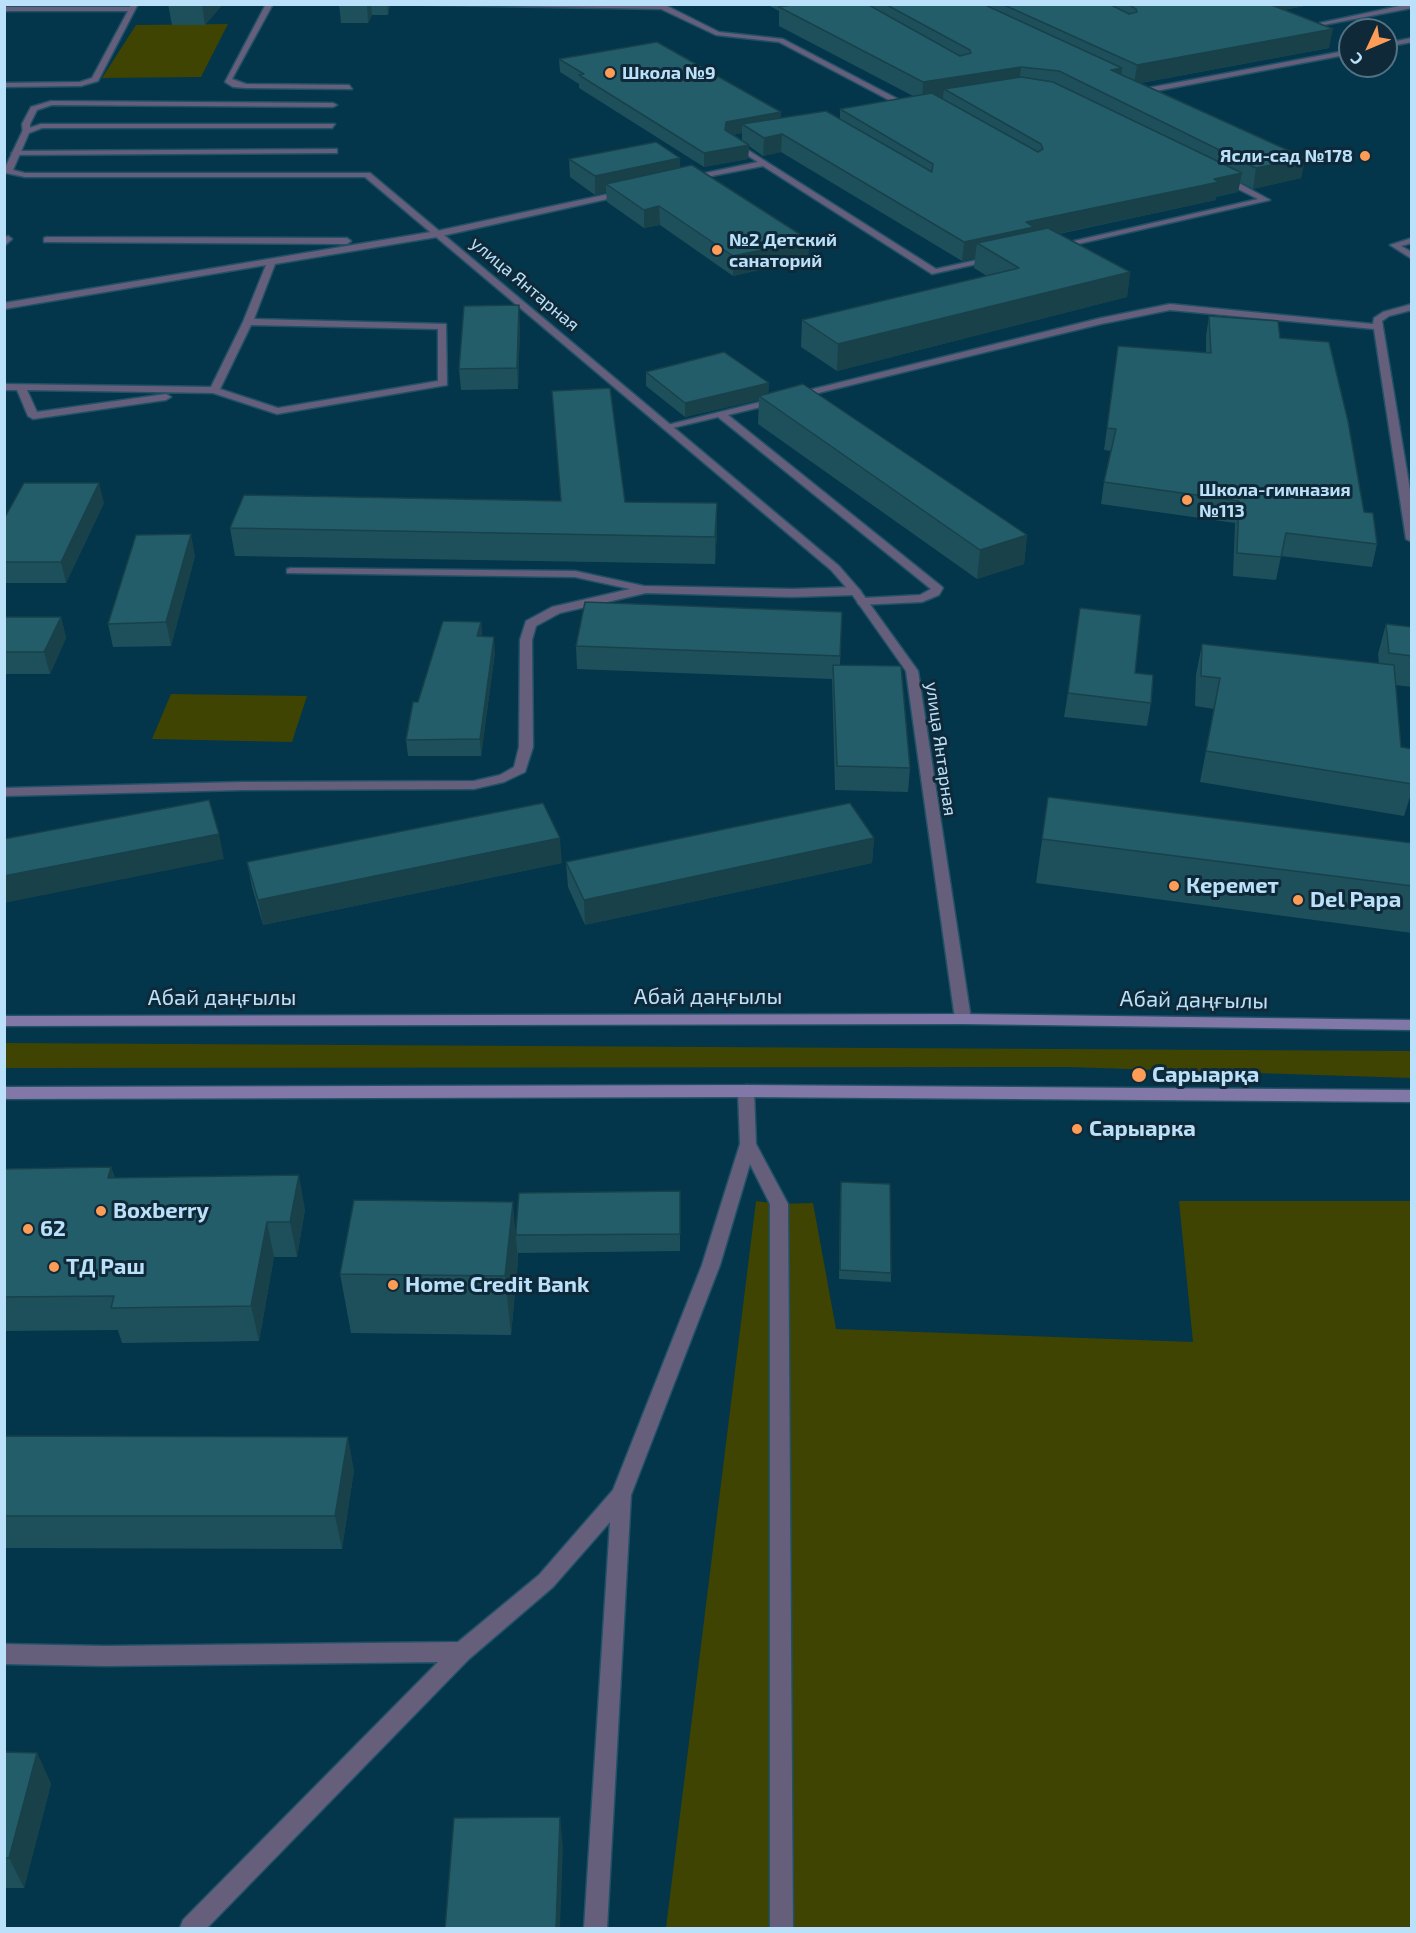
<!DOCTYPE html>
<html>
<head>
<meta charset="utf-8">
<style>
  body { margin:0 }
  #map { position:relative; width:1416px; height:1933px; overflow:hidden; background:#03354b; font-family:"Exo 2",sans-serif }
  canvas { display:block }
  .frame { position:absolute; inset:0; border:6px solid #bae1f9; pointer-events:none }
  .north { position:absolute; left:1338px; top:18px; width:60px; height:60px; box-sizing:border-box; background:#0f2938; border:2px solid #537385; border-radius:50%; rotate:226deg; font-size:16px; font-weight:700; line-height:24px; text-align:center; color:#bae1f9 }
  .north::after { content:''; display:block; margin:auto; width:21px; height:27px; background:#fd9c56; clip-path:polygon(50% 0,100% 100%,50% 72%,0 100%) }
</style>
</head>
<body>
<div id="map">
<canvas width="1416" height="1933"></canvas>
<div class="frame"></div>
<div class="north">С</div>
</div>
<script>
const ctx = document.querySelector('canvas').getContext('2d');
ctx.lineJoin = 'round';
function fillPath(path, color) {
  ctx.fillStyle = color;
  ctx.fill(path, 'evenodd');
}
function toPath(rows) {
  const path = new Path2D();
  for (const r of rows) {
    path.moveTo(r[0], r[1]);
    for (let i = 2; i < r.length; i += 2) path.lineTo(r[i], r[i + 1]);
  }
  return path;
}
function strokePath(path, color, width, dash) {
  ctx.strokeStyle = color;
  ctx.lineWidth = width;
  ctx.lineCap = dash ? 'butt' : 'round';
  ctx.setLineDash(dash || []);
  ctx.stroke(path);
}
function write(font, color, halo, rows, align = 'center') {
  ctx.font = font + ' "Exo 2",sans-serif';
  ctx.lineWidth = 6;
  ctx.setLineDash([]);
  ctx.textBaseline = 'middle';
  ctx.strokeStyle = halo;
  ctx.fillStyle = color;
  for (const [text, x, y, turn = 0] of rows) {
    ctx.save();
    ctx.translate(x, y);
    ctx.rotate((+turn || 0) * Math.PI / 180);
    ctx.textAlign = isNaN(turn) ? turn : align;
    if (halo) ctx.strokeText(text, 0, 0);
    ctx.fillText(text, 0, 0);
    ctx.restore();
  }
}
fillPath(toPath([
  [228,24,201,77,102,78,136,25],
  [171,694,307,696,292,742,152,739],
  [5,1043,1411,1051,1412,1078,1067,1067,5,1068],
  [756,1201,779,1204,813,1203,836,1329,1193,1342,1179,1201,1411,1201,1411,1928,666,1928]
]), '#3f4403');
const service = toPath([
  [131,4,138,4,98,81,81,86,4,87,4,83,80,82,92,78,128,11,4,11,4,7,130,7,131,4],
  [266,4,273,4,232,79,246,84,349,85,352,89,246,88,233,87,225,82,266,4],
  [390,4,663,4,719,32,783,39,915,108,908,110,779,42,716,35,661,9,390,4],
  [1409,4,1412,8,1323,25,1320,23,1409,4],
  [1412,38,1412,42,1386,47,1386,43,1412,38],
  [1350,50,1350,54,1140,94,1132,91,1350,50],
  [51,101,333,103,337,105,333,107,52,105,37,110,30,124,30,132,23,134,22,124,31,107,51,101],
  [732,140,936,269,995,256,999,259,932,274,763,166,686,181,686,177,758,162,729,144,728,142,732,140],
  [337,149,337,153,334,153,15,155,11,153,15,151,337,149],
  [1218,175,1224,175,1270,200,1056,249,1052,246,1258,199,1218,179,1218,175],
  [627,190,630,190,630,194,437,237,275,264,254,319,446,324,447,385,277,414,213,393,27,390,37,412,166,394,171,397,166,400,33,419,28,416,17,390,4,390,4,384,211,387,243,322,266,265,4,309,4,303,437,231,627,190],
  [251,325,438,329,438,381,278,408,220,389,251,325],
  [8,236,12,239,4,246,4,238,8,236],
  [47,237,347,238,351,241,347,244,44,242,44,238,47,237],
  [1412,238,1412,243,1401,246,1412,252,1412,259,1390,245,1412,238],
  [1170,304,1373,324,1374,318,1383,312,1412,304,1412,310,1389,316,1382,321,1412,502,1412,542,1406,539,1374,329,1170,310,1101,324,728,415,941,586,943,588,939,595,922,602,859,605,857,602,863,598,920,595,931,589,718,417,668,429,663,426,1101,318,1170,304],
  [291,568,575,571,644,586,792,589,855,587,861,591,855,595,792,597,646,593,560,613,536,626,532,640,533,747,525,772,504,782,474,789,242,790,4,796,4,788,242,782,474,781,500,775,514,767,519,747,520,640,526,621,552,607,630,589,575,577,287,573,287,569,291,568],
  [746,1085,752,1087,754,1091,756,1144,788,1204,793,1928,770,1928,770,1204,750,1164,720,1265,631,1495,607,1928,584,1928,610,1522,553,1587,469,1659,207,1928,180,1928,183,1920,438,1662,106,1666,4,1664,4,1644,106,1646,458,1642,539,1575,613,1490,702,1265,740,1144,738,1091,740,1087,746,1085]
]);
const minor = toPath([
  [41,124,335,124,332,128,42,128,29,133,13,170,25,173,370,173,839,566,859,589,918,671,971,1019,968,1023,958,1023,955,1019,906,671,851,593,831,570,365,177,25,177,6,173,5,168,23,130,41,124]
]);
const secondary = toPath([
  [963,1014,1412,1020,1412,1030,963,1024,4,1026,4,1016,963,1014],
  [746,1085,1412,1090,1412,1102,746,1097,4,1099,4,1087,746,1085]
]);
strokePath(service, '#205167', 3);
strokePath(minor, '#205167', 3);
strokePath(secondary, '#205167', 3);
fillPath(service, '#655f7c');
fillPath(minor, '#655f7c');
fillPath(secondary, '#8278a7');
fillPath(toPath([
  [168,4,223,4,205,25,172,25],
  [339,4,390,4,388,15,372,15,368,23,341,23],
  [766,4,1314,4,1284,10,1329,48,1141,83,1305,158,1301,178,1253,189,1240,182,1238,192,1216,197,1216,200,1059,234,1130,272,1127,297,837,371,801,347,802,320,987,276,974,268,975,258,962,261,781,152,763,156,749,146,748,159,704,167,579,88,579,84,560,72,559,59,781,112,780,119,840,119,840,109,913,96,779,26,779,11],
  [742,133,742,141,732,135],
  [680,158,680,168,809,240,808,259,733,276,660,225,644,228,607,202,606,192,595,195,570,177,569,159],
  [1209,316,1280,338,1364,512,1377,544,1372,567,1281,556,1276,580,1233,576,1235,523,1101,504,1104,482,1111,451,1104,450,1118,346,1206,353,1206,336],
  [520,325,518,389,461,390,459,369],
  [646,372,769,383,768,394,1027,535,1024,564,977,579,758,424,759,400,685,417,646,386],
  [552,391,625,502,717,531,715,564,235,556,230,528,561,501],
  [104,503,66,583,4,583,4,519],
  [195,556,171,646,113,647,108,624],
  [842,612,840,665,910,768,908,792,835,790,832,679,577,669,576,646],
  [4,617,61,617,66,638,50,674,4,674],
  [481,622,482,636,495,652,481,756,408,756,406,740,418,702],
  [1386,624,1412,627,1412,687,1395,685,1401,747,1412,749,1412,791,1404,816,1200,782,1214,709,1195,706,1196,675,1202,644,1379,664,1378,654],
  [1135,673,1151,703,1147,726,1064,717,1068,693],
  [1048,797,1412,843,1412,933,1036,883],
  [874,838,872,863,585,925,568,887,566,862],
  [247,862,562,863,263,925,252,887],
  [111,1167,115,1178,305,1209,297,1257,274,1257,259,1341,122,1343,118,1330,4,1331,4,1169],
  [840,1190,891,1273,891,1282,839,1279],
  [680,1191,680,1251,518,1253,518,1261,511,1335,351,1333,340,1274,516,1230],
  [4,1436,354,1470,342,1549,4,1548],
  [4,1752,37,1753,51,1784,24,1888,4,1888]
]), '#1e505b');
fillPath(toPath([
  [202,4,223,4,205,25],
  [367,4,371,4,372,15,368,23],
  [387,4,390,4,388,15],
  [1252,4,1314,4,1250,16],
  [1333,29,1329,48,1134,84,1137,65],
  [1021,67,1019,86,944,89,943,98,922,101,923,82],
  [1122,68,1120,87,1111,70],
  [781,112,780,126,742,124,742,133,726,136,725,130,726,122],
  [782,134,781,152,763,156,764,138],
  [749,145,748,159,704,167,704,153],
  [680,158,680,176,606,184,606,192,595,195,595,176],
  [1305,158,1301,178,1253,189,1256,168],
  [1242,173,1238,192,1216,197,1216,200,1033,239,977,243,975,258,962,261,964,242,1026,222],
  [659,206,660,225,644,228,644,210],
  [809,240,808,259,733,276,733,256],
  [1130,272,1127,297,837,371,838,344],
  [519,305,520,325,518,389,517,368],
  [769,383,768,398,759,396,759,400,685,417,685,403],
  [99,483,104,503,66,583,61,562],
  [717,503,717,531,715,564,715,537],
  [191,534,195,556,171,646,166,622],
  [1027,535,1024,564,977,579,980,550],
  [61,617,66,638,50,674,44,652],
  [481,622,482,638,477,636],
  [494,637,495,652,481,756,480,739],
  [219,834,224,859,4,903,4,876],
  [560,838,562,863,263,925,258,900],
  [874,838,872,863,585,925,584,900],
  [111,1167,121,1201,108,1178],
  [299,1175,305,1209,297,1257,290,1222],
  [513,1202,518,1261,511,1335,505,1276],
  [267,1222,274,1257,259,1341,251,1306],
  [348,1437,354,1470,342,1549,335,1516],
  [37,1753,51,1784,24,1888,9,1858],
  [560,1817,563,1847,560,1929,556,1929]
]), '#18414a');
const building = toPath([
  [798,4,867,4,960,56,971,53,970,50,885,4,983,4,1122,68,1111,70,1305,158,1256,168,1059,71,1021,67,923,82,779,7,798,4],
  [1002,4,1109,4,1129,14,1137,12,1136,9,1127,4,1269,4,1333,29,1137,65,1002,4],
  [657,42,781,112,726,122,725,130,749,145,704,153,579,75,584,74,559,59,657,42],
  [1021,77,1053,82,1242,173,1214,179,1219,182,1026,222,1034,227,964,242,782,134,764,138,742,124,826,111,932,172,933,164,840,109,932,93,1038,152,1043,149,1041,144,944,89,1021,77],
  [656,142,680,158,595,176,569,159,656,142],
  [692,165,809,240,733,256,659,206,644,210,606,184,692,165],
  [1048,228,1130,272,838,344,802,320,1019,268,977,243,1048,228],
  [519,305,517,368,459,369,464,306,519,305],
  [1209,316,1278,321,1280,338,1329,342,1348,421,1364,512,1373,513,1377,544,1286,533,1281,557,1237,553,1239,501,1104,482,1116,429,1107,428,1118,346,1211,353,1209,316],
  [724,352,769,383,685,403,646,372,724,352],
  [803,384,1027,535,980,550,759,396,803,384],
  [610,388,625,502,717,503,715,537,230,528,244,495,561,501,552,391,610,388],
  [24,483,99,483,61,562,4,562,4,519,24,483],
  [191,534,166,622,108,624,136,535,191,534],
  [585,602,842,612,840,656,576,646,585,602],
  [1080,608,1141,615,1135,673,1153,675,1151,703,1068,693,1080,608],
  [4,617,61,617,44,652,4,652,4,617],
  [443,621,481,622,477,636,494,637,480,739,406,740,413,702,418,702,443,621],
  [1386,624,1412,627,1412,656,1389,653,1386,624],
  [1202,644,1394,665,1401,747,1412,749,1412,784,1206,751,1220,678,1201,676,1202,644],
  [833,665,901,666,910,768,837,766,833,665],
  [1048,797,1412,843,1412,886,1042,839,1048,797],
  [209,800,219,834,4,876,4,839,209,800],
  [543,803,560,838,258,900,247,862,543,803],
  [850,803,874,838,584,900,566,862,850,803],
  [111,1167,108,1178,299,1175,290,1222,267,1222,251,1306,111,1308,114,1296,4,1297,4,1169,111,1167],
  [841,1182,890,1184,891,1273,840,1270,841,1182],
  [680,1191,680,1234,516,1235,516,1230,519,1193,680,1191],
  [354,1200,513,1202,505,1276,340,1274,354,1200],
  [4,1436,348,1437,335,1516,4,1516,4,1436],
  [4,1752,37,1753,9,1858,4,1858,4,1752],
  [560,1817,556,1929,445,1929,454,1818,560,1817]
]);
fillPath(building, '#235d6a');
strokePath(building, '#18414a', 1.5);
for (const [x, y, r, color] of [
  [610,73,6,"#fd9c56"],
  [1365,156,6,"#fd9c56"],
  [717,250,6,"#fd9c56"],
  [1187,500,6,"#fd9c56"],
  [1174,886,6,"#fd9c56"],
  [1298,900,6,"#fd9c56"],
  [1139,1075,8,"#fd9c56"],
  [1077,1129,6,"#fd9c56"],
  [101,1211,6,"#fd9c56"],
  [28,1229,6,"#fd9c56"],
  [54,1267,6,"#fd9c56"],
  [393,1285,6,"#fd9c56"]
]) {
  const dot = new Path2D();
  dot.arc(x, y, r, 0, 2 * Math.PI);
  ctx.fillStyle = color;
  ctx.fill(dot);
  strokePath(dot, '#0f2938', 2);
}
write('bold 18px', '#bae1f9', '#0f2938', [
  ["Школа №9",622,73],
  ["Ясли-сад №178",1353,156,"right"],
  ["№2 Детский",729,240],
  ["санаторий",729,261],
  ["Школа-гимназия",1199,490],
  ["№113",1199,511]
], 'left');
write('18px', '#bae1f9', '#0f2938', [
  ["улица Янтарная",525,284,40],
  ["улица Янтарная",941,749,82]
]);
write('bold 22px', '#bae1f9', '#0f2938', [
  ["Керемет",1186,886],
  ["Del Papa",1310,900],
  ["Сарыарқа",1152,1075],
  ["Сарыарка",1089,1129],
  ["Boxberry",113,1211],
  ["62",40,1229],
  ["ТД Раш",66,1267],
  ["Home Credit Bank",405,1285]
], 'left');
write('22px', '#bae1f9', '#0f2938', [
  ["Абай даңғылы",708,997],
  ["Абай даңғылы",222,998],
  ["Абай даңғылы",1194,1000,1]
]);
</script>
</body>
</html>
